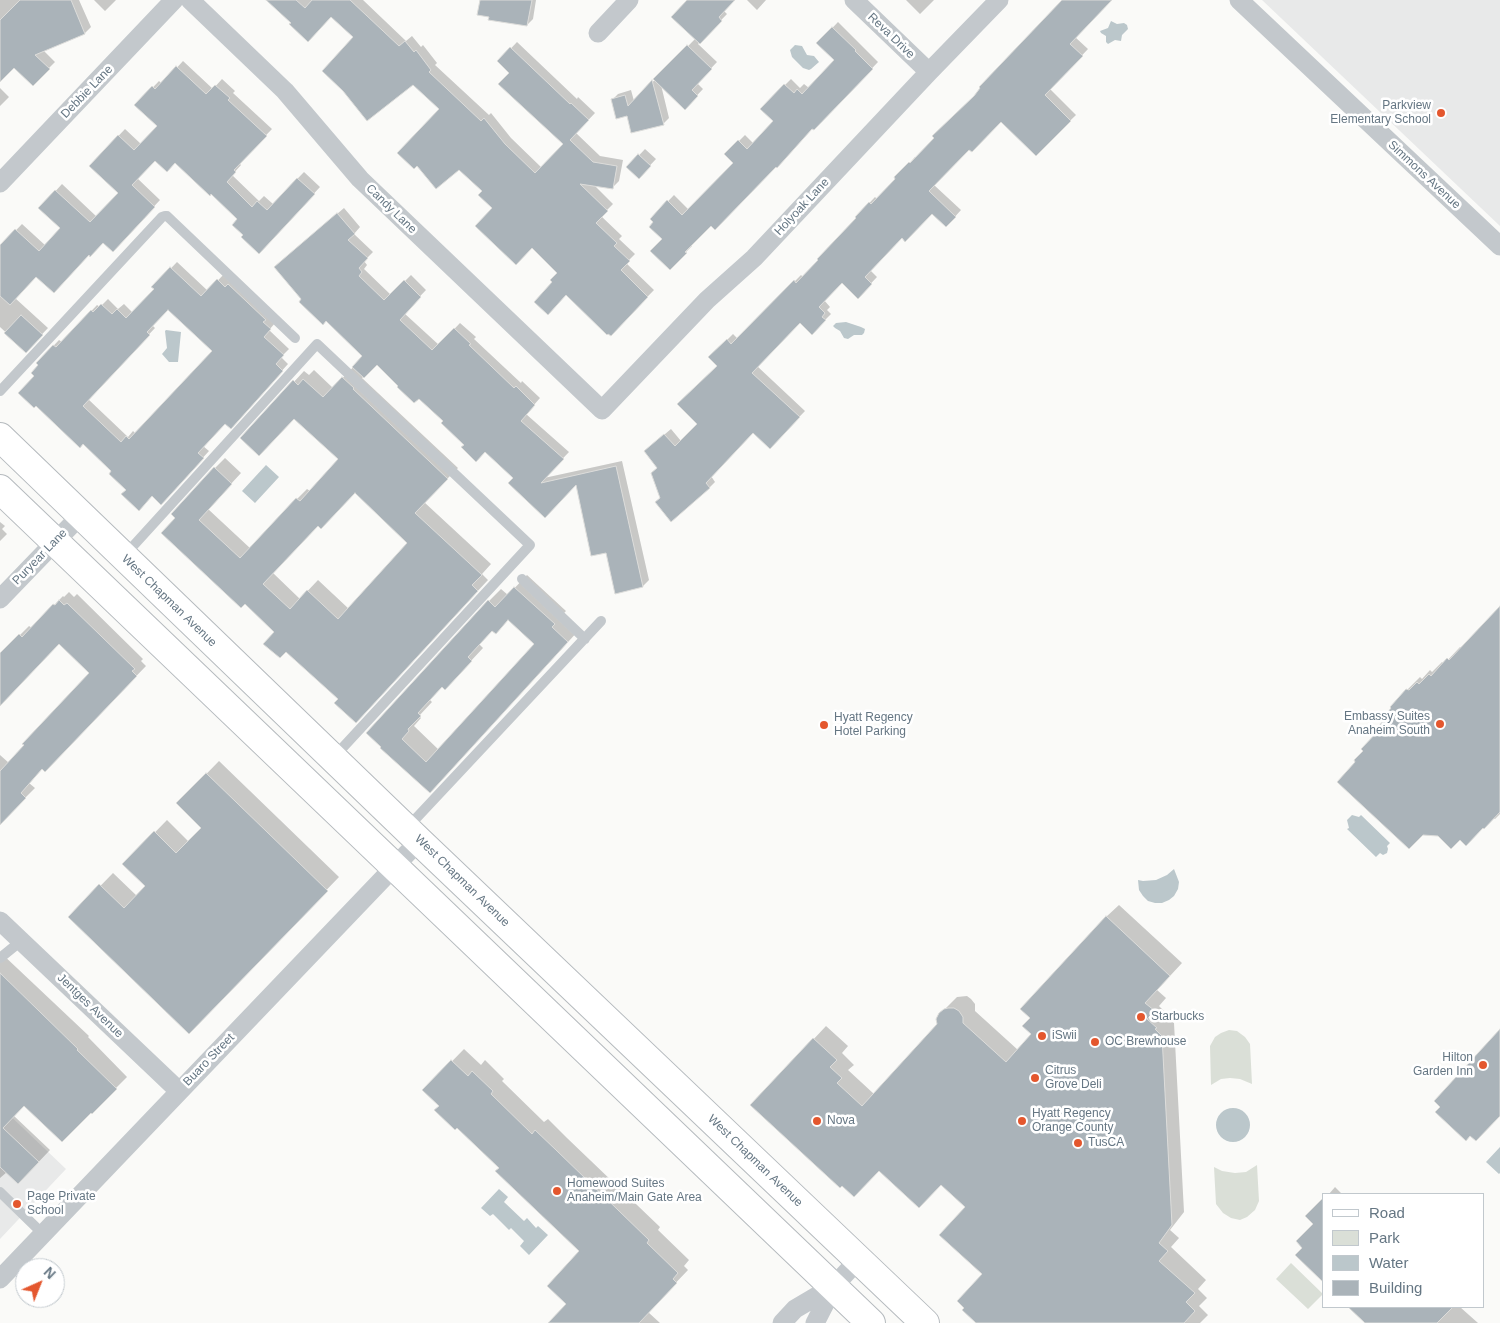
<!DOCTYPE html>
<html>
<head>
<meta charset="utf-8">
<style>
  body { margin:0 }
  #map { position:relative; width:1500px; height:1323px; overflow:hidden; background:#fafaf8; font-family:Helvetica,sans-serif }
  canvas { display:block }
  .legend { position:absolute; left:1322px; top:1193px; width:162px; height:115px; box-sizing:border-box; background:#fff; border:1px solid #c1c8cd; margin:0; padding:6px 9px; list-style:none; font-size:15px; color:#657683 }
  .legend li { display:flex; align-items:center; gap:10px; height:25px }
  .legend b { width:25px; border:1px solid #c1c8cd }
  .north { position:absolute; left:15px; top:1258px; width:50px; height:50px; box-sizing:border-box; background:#fff; border:1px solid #c1c8cd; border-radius:50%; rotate:44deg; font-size:14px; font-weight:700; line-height:20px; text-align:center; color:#657683 }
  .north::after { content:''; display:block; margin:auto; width:18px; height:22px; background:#e4572e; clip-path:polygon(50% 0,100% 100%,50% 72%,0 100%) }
</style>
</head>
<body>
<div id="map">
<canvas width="1500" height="1323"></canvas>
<ul class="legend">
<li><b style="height:6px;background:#fff"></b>Road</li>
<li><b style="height:14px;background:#dadfd7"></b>Park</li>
<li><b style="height:14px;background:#bbc7cb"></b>Water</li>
<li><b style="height:14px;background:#aab3b9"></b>Building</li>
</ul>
<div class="north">N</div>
</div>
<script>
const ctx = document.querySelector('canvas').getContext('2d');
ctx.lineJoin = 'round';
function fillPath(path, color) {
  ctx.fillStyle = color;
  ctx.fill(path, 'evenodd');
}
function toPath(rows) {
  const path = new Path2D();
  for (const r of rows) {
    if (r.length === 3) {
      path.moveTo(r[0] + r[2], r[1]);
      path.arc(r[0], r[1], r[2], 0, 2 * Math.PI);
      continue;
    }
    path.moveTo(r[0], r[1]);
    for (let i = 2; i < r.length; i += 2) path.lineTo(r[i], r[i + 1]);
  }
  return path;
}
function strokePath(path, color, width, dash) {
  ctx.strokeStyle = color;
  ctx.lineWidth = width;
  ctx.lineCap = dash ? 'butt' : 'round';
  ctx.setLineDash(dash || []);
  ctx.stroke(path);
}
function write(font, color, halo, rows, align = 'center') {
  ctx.font = font + ' Helvetica,sans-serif';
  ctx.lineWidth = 5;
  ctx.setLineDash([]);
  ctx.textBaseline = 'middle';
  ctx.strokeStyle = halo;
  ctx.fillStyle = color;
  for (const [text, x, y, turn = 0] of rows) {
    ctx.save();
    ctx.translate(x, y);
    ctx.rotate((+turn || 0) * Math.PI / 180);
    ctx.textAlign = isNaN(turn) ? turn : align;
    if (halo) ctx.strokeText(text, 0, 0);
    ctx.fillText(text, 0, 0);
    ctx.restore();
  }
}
fillPath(toPath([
  [1262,0,1500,0,1500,226],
  [0,1106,66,1169,0,1239]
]), '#e8e9e9');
fillPath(toPath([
  [1229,1030,1237,1031,1245,1037,1250,1044,1252,1084,1240,1079,1230,1078,1221,1079,1211,1085,1210,1046,1215,1037,1221,1033],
  [1257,1165,1259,1201,1255,1210,1247,1217,1240,1220,1231,1218,1223,1213,1216,1204,1214,1167,1222,1171,1235,1173,1246,1172],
  [1291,1263,1323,1294,1308,1309,1276,1279]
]), '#dadfd7');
fillPath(toPath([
  [1111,21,1117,24,1124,23,1127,25,1128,29,1122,35,1121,41,1115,40,1108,44,1106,42,1106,36,1101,33,1100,31,1108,28],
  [795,45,802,46,807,55,814,56,819,62,811,69,809,70,803,68,792,57,790,50],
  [846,322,861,327,865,329,864,333,862,335,854,335,848,339,844,338,840,331,835,328,833,326,836,323],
  [166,330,181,332,178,362,169,362,162,354,167,348,165,331],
  [266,465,279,477,255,503,242,491],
  [1352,815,1359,817,1361,815,1390,843,1387,846,1388,849,1387,853,1383,855,1380,853,1376,857,1347,829,1349,828,1347,820],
  [1174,869,1179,882,1178,889,1174,896,1169,900,1162,903,1155,903,1148,901,1143,896,1139,890,1138,880,1143,881,1156,880,1167,875],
  [1233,1125,17],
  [1500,1147,1500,1173,1499,1174,1486,1162],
  [499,1189,508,1197,504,1202,524,1221,527,1218,536,1228,538,1226,548,1235,529,1255,520,1246,524,1241,511,1228,509,1230,493,1214,490,1216,481,1208]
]), '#bbc7cb');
fillPath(toPath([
  [0,0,79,0,91,27,85,33,43,50,55,62,33,84,14,66,0,80],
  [94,0,116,0,105,11],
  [268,0,363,0,406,41,412,36,421,47,423,45,437,63,435,65,489,115,491,113,511,138,542,168,565,144,511,73,499,61,517,42,577,99,578,97,595,113,576,133,600,156,623,160,619,181,612,188,594,185,613,204,601,216,622,236,619,239,635,254,626,263,654,290,611,334,554,282,559,273,493,208,440,109,413,83,355,37,332,15,293,23],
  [481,0,536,0,533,19,527,25],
  [689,0,734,0,724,11,727,14,698,44,717,62,697,83,703,89,685,108,661,85,669,118,663,124,628,115,612,100,618,94,631,90,634,101,696,38],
  [747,0,766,0,757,10],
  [906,0,934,0,920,14],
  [1064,0,1110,0,1075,37,1088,49,1050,89,1076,115,1036,154,1001,121,970,148,934,185,961,210,952,220,932,213,902,237,870,270,877,277,858,297,842,281,824,300,830,307,827,310,831,314,818,327,800,322,757,366,805,411,776,441,753,432,711,476,715,482,709,488,661,498,658,468,652,445,671,429,681,441,699,424,719,366,710,357,733,334,738,339,801,275,803,277,858,218,856,217,875,197,877,199,915,157,917,158],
  [838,22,878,62,814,129,813,127,776,165,711,224,690,245,692,246,670,268,663,239,655,222,651,219,674,195,689,210,735,163,726,154,745,135,754,144,774,121,785,85,791,79,800,88,804,84,809,88,836,60,818,43],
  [183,61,213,89,222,79,235,91,233,93,272,129,239,163,241,165,232,175,259,201,264,196,273,204,304,172,320,187,265,246,245,235,239,219,176,162,155,159,137,178,160,200,113,250,103,241,89,254,36,276,15,298,48,328,26,351,0,327,0,247,22,224,46,246,62,228,40,208,62,184,97,217,119,193,90,166,125,129,141,144,158,126,136,105,159,81,162,84],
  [0,88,9,97,0,106],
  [645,149,656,159,639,177,628,167],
  [344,208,360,227,354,234,373,252,364,261,367,265,364,269,391,295,411,275,426,290,404,313,439,345,460,323,476,337,474,339,521,383,522,381,540,398,526,414,569,452,544,478,622,461,649,580,643,586,607,551,577,483,545,516,514,478,485,451,465,444,445,421,419,397,400,386,377,363,362,378,458,468,424,502,491,564,482,574,488,580,366,711,339,699,276,632,177,518,215,468,225,458,241,473,208,509,251,549,297,499,307,489,310,491,340,459,295,417,242,438,304,371,309,375,314,370,333,388,364,356,303,299,281,262],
  [355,491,409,543,349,609,318,580,300,599,273,573,318,524],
  [177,262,208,291,224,274,276,322,269,330,289,349,281,357,288,364,236,421,226,422,203,446,209,451,167,497,127,490,36,375,40,365,38,362,59,340,62,342,97,305,100,307,108,299,118,309,124,304,133,313,155,289,153,287],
  [168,309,214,351,136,434,133,431,128,437,88,399,155,328,152,325],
  [0,522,5,526,2,529,7,534,0,541],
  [527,575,566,611,563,614,580,629,442,779,382,748,489,601,501,589,508,595],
  [509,619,536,644,439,750,414,726,421,718,419,716,432,702,429,699,442,685,457,676,483,648,479,644,493,629],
  [69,592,74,597,77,594,143,659,141,661,146,666,54,761,42,768,29,783,35,788,0,823,0,755,9,763,90,673,59,643,0,705,0,655,29,626,32,628,63,596,64,597],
  [1500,607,1500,814,1495,819,1357,762,1407,690,1420,677,1422,679,1430,670,1432,672,1442,662,1444,664,1460,647,1462,648],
  [219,761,339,877,201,1020,70,917,113,873,137,896,147,886,124,864,167,820,189,842,203,828,178,803],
  [1119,905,1182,963,1157,990,1166,998,1159,1006,1168,1015,1167,1016,1174,1023,1184,1212,1170,1230,1179,1238,1171,1247,1206,1280,1198,1289,1207,1298,1199,1306,1208,1315,1200,1323,978,1323,983,1274,967,1207,941,1184,879,1170,752,1105,826,1026,848,1046,842,1053,854,1065,848,1070,874,1094,938,1025,940,1014,957,997,967,996,971,999,975,1004,975,1011,1018,1050,1033,1034,1031,1018,1106,917],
  [0,952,89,1036,88,1037,127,1077,92,1112,24,1104,13,1115,50,1150,30,1171,7,1172,0,1178],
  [464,1049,481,1065,485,1060,504,1079,502,1081,544,1122,548,1119,567,1138,660,1227,658,1230,689,1260,684,1266,688,1270,648,1312,660,1323,551,1323,568,1304,581,1251,424,1090],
  [1335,1187,1342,1194,1329,1194],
  [1350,1307,1460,1307,1478,1323,1367,1323]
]), '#0003');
const building = toPath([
  [20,0,71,0,85,34,35,55,50,69,33,86,14,68,0,82,0,20,20,0],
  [266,0,296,0,305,8,312,0,350,0,399,46,405,41,414,52,416,50,431,70,429,72,481,121,484,118,505,144,535,173,563,144,498,84,509,73,497,61,510,47,570,104,571,103,589,120,570,140,593,162,617,166,613,189,580,184,608,211,596,223,617,243,614,246,630,261,621,270,648,297,611,336,608,334,607,335,566,295,548,315,534,302,552,282,550,280,557,273,532,248,516,265,475,226,492,208,478,195,482,191,459,170,436,189,417,166,414,169,397,153,439,109,413,85,367,121,343,91,322,71,353,37,331,17,308,42,289,24,291,23,266,0],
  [480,0,532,0,527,26,488,20,489,17,477,15,480,0],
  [687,0,735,0,719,17,722,21,700,44,671,17,687,0],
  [1062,0,1112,0,1070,44,1083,56,1045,95,1071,121,1036,156,1001,122,972,152,969,150,929,191,956,217,946,227,932,214,905,242,902,238,865,277,872,284,858,299,842,283,819,307,825,313,822,317,826,320,812,335,800,323,752,373,800,417,770,449,753,433,706,483,710,488,671,522,655,502,660,498,651,473,657,468,644,451,664,434,675,446,697,424,677,404,717,366,708,357,727,339,731,344,794,280,796,283,818,260,817,259,856,218,855,217,869,202,871,204,895,179,894,177,909,162,910,163,934,138,932,136,974,96,980,88,979,87,1062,0],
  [832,27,856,50,855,51,873,69,814,130,812,129,777,168,776,167,715,230,711,226,685,252,687,253,670,270,650,251,662,239,649,227,653,222,650,219,667,200,682,215,733,163,724,154,738,140,747,149,773,121,760,109,784,84,794,93,797,89,802,94,834,60,816,43,832,27],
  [687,45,712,69,692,90,698,96,685,110,653,79,687,45],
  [176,66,206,94,215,85,230,98,228,100,267,136,234,170,236,172,227,182,252,207,257,201,267,210,297,178,315,194,259,254,241,237,243,235,232,225,237,219,211,194,210,196,175,163,167,172,155,161,132,185,155,207,113,252,103,243,90,257,89,255,54,293,36,277,10,305,0,296,0,245,15,229,39,251,60,228,38,208,55,190,90,222,118,193,89,166,118,135,134,150,157,126,134,105,152,86,155,89,176,66],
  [652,80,664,125,631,133,627,116,616,119,611,99,625,95,628,106,652,80],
  [638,154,651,166,639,179,626,167,638,154],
  [337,213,355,234,348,240,368,258,359,268,362,272,359,276,384,300,404,280,421,297,400,320,432,350,454,328,471,344,469,345,514,388,516,386,535,405,521,421,564,459,541,483,616,466,643,587,615,594,606,553,591,556,576,485,545,518,508,483,513,478,485,452,476,462,461,447,464,445,441,423,443,421,419,399,414,403,397,387,398,386,377,365,364,378,352,367,362,356,326,321,323,325,299,302,301,299,274,267,337,213],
  [170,267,201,296,217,279,225,287,228,284,266,320,263,322,271,329,264,337,284,355,276,364,283,371,231,429,225,424,198,453,204,458,161,505,152,496,139,511,121,494,126,490,109,474,111,471,83,444,80,448,36,406,34,408,18,393,34,376,31,373,38,365,36,363,53,345,56,347,91,310,93,312,101,304,112,314,117,309,126,318,154,289,151,287,170,267],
  [168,310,212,351,129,439,126,436,121,442,83,406,150,335,147,332,168,310],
  [21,315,43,335,26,353,4,333,21,315],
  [342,377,354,388,353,389,448,479,415,513,482,575,472,585,478,591,356,723,334,703,338,699,286,652,280,658,263,644,274,632,245,604,241,608,161,533,175,518,171,514,214,467,232,484,199,520,240,558,296,498,300,501,338,459,294,419,259,456,240,438,293,380,298,385,303,379,323,397,342,377],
  [355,493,407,543,338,619,307,590,290,609,263,584,318,526,321,529,355,493],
  [514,587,555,624,552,627,568,642,430,793,380,748,381,747,366,733,488,600,495,607,514,587],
  [508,620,534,644,426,762,402,739,409,731,408,729,421,716,418,713,442,687,445,690,472,661,468,657,492,631,496,634,508,620],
  [59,600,64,605,67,603,135,669,132,671,137,676,45,772,42,769,21,793,26,798,0,825,0,771,24,745,22,744,89,673,59,644,0,706,0,653,19,634,22,637,53,604,55,605,59,600],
  [1500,606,1500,812,1484,829,1483,828,1466,846,1460,840,1451,849,1438,836,1423,835,1409,849,1337,782,1355,762,1354,760,1363,751,1361,749,1378,731,1376,729,1385,719,1383,718,1391,708,1390,707,1406,689,1409,690,1417,682,1419,684,1429,674,1431,676,1447,658,1449,660,1500,606],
  [206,773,328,891,189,1034,68,917,99,884,124,908,145,886,122,864,154,831,176,853,201,828,176,803,206,773],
  [1106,916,1170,976,1145,1003,1155,1011,1147,1019,1157,1028,1155,1029,1162,1036,1172,1225,1159,1243,1168,1251,1159,1261,1195,1293,1186,1302,1195,1311,1184,1323,976,1323,962,1310,964,1308,957,1301,982,1274,939,1235,965,1207,941,1185,919,1208,879,1171,854,1197,842,1186,840,1188,750,1105,813,1038,837,1060,830,1067,842,1078,837,1083,862,1106,937,1024,936,1019,939,1013,944,1009,948,1008,954,1008,959,1011,963,1017,963,1023,1006,1062,1031,1034,1022,1026,1030,1018,1020,1009,1106,916],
  [0,973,78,1049,77,1050,117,1089,92,1114,91,1113,62,1142,24,1106,3,1128,39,1162,18,1184,0,1167,0,973],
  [1500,1029,1500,1116,1476,1141,1470,1136,1466,1141,1435,1112,1440,1107,1434,1101,1500,1029],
  [451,1060,468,1076,472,1071,493,1091,491,1094,532,1134,535,1130,556,1150,649,1240,647,1243,678,1273,673,1279,677,1283,639,1323,548,1323,566,1304,547,1286,579,1251,495,1171,499,1168,457,1128,455,1130,434,1110,439,1106,422,1090,451,1060],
  [1324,1197,1324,1283,1295,1255,1302,1248,1296,1241,1313,1224,1305,1216,1324,1197],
  [1348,1307,1453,1307,1437,1323,1365,1323,1348,1307]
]);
fillPath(building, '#aab3b9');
strokePath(building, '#dcdcda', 1);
const primary = toPath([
  [0,437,419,841,925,1323],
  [0,489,871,1323]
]);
strokePath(primary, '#b5babe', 30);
strokePath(toPath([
  [0,391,162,217,165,216,167,216,295,338],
  [124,556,317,344,530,545,334,757],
  [522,579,585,639],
  [407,828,601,621],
  [0,958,21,941],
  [0,1192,43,1234]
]), '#c3c8cc', 10);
strokePath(toPath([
  [190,0,285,91,360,179,602,410,707,300,754,258,929,72,999,0],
  [854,0,929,72],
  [1239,0,1500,246],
  [598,33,629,0],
  [0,183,174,0],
  [0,599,80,516],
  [0,921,179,1091],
  [0,1279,419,841],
  [782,1323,795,1309,834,1286],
  [815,1323,834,1286,858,1260]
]), '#c3c8cc', 19);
strokePath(primary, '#fff', 28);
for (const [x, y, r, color] of [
  [1441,113,5,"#e4572e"],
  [1440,724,5,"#e4572e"],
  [824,725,5,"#e4572e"],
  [1141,1017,5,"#e4572e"],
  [1042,1036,5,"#e4572e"],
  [1095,1042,5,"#e4572e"],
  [1483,1065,5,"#e4572e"],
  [1035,1078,5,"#e4572e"],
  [817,1121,5,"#e4572e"],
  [1022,1121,5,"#e4572e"],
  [1078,1143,5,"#e4572e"],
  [557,1191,5,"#e4572e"],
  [17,1204,5,"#e4572e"]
]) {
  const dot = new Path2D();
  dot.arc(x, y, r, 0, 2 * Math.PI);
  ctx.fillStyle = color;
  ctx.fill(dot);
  strokePath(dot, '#fff', 2);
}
write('12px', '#657683', '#fff', [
  ["Reva Drive",891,36,44],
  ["Debbie Lane",87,92,-46],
  ["Simmons Avenue",1424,175,43],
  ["Holyoak Lane",802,207,-47],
  ["Candy Lane",391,209,44],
  ["Puryear Lane",40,557,-46],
  ["West Chapman Avenue",169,601,44],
  ["West Chapman Avenue",462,881,44],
  ["Jentges Avenue",90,1006,44],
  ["Buaro Street",209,1060,-46],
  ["West Chapman Avenue",755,1161,44]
]);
write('12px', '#657683', '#fff', [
  ["Parkview",1431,106,"right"],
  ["Elementary School",1431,120,"right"],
  ["Embassy Suites",1430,717,"right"],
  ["Anaheim South",1430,731,"right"],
  ["Hyatt Regency",834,718],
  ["Hotel Parking",834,732],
  ["Starbucks",1151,1017],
  ["iSwii",1052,1036],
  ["OC Brewhouse",1105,1042],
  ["Hilton",1473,1058,"right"],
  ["Garden Inn",1473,1072,"right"],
  ["Citrus",1045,1071],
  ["Grove Deli",1045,1085],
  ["Hyatt Regency",1032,1114],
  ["Orange County",1032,1128],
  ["Nova",827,1121],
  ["TusCA",1088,1143],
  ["Homewood Suites",567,1184],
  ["Anaheim/Main Gate Area",567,1198],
  ["Page Private",27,1197],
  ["School",27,1211]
], 'left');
</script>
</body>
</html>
